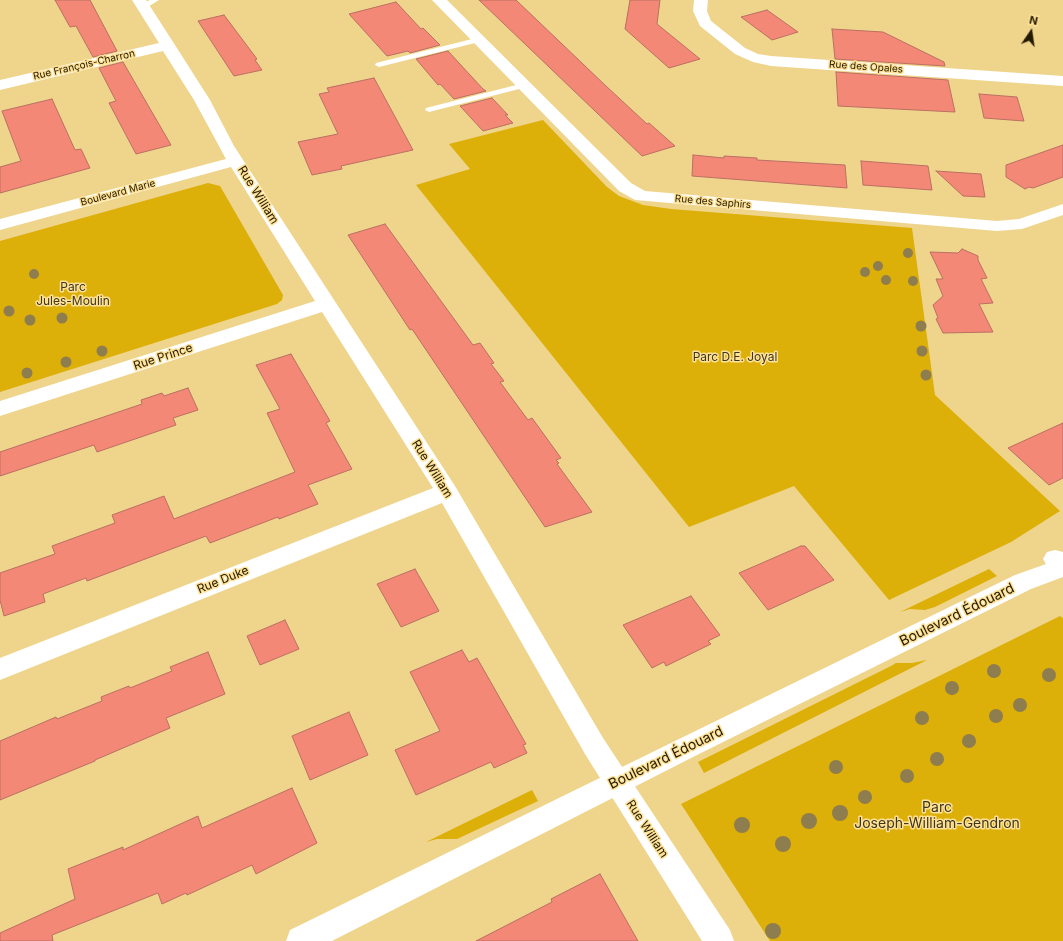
<!DOCTYPE html>
<html>
<head>
<meta charset="utf-8">
<style>
  body { margin:0 }
  #map { position:relative; width:1063px; height:941px; overflow:hidden; background:#efd48b; font-family:Inter,sans-serif }
  canvas { display:block }
  .north { position:absolute; left:1011px; top:12px; width:40px; height:40px; -webkit-text-stroke:3px #fde197; paint-order:stroke; rotate:13deg; font-size:11px; font-weight:700; line-height:16px; text-align:center; color:#241a00 }
  .north::after { content:''; display:block; margin:auto; width:14px; height:18px; background:#241a00; clip-path:polygon(50% 0,100% 100%,50% 72%,0 100%) }
</style>
</head>
<body>
<div id="map">
<canvas width="1063" height="941"></canvas>
<div class="north">N</div>
</div>
<script>
const ctx = document.querySelector('canvas').getContext('2d');
ctx.lineJoin = 'round';
function fillPath(path, color) {
  ctx.fillStyle = color;
  ctx.fill(path, 'evenodd');
}
function toPath(rows) {
  const path = new Path2D();
  for (const r of rows) {
    path.moveTo(r[0], r[1]);
    for (let i = 2; i < r.length; i += 2) path.lineTo(r[i], r[i + 1]);
  }
  return path;
}
function strokePath(path, color, width, dash) {
  ctx.strokeStyle = color;
  ctx.lineWidth = width;
  ctx.lineCap = dash ? 'butt' : 'round';
  ctx.setLineDash(dash || []);
  ctx.stroke(path);
}
function write(font, color, halo, rows, align = 'center') {
  ctx.font = font + ' Inter,sans-serif';
  ctx.lineWidth = 3;
  ctx.setLineDash([]);
  ctx.textBaseline = 'middle';
  ctx.strokeStyle = halo;
  ctx.fillStyle = color;
  for (const [text, x, y, turn = 0] of rows) {
    ctx.save();
    ctx.translate(x, y);
    ctx.rotate((+turn || 0) * Math.PI / 180);
    ctx.textAlign = isNaN(turn) ? turn : align;
    if (halo) ctx.strokeText(text, 0, 0);
    ctx.fillText(text, 0, 0);
    ctx.restore();
  }
}
fillPath(toPath([
  [543,120,607,187,619,196,643,205,671,209,912,228,935,395,1060,511,1011,542,889,600,794,486,689,527,416,185,470,169,449,144],
  [208,183,220,186,283,295,282,300,277,304,0,392,0,241],
  [989,569,997,576,935,607,925,610,910,609,900,612],
  [1060,616,1063,618,1063,941,770,941,681,804],
  [927,660,704,773,698,762,891,666,896,663,912,663],
  [532,790,538,801,457,839,437,839,426,842]
]), '#dcaf09');
const building = toPath([
  [55,0,90,0,117,51,93,57,76,26,70,27,55,0],
  [479,0,516,0,606,86,647,124,649,123,675,146,642,156,479,0],
  [630,0,660,0,657,24,700,59,669,68,625,29,630,0],
  [396,2,421,29,423,28,440,45,410,53,408,51,387,56,349,14,396,2],
  [767,10,798,32,772,40,741,17,767,10],
  [224,15,257,59,255,60,262,70,234,76,198,21,224,15],
  [832,29,883,32,944,62,945,66,835,59,832,29],
  [448,51,483,89,486,91,454,99,440,84,438,85,416,59,448,51],
  [123,62,171,145,136,154,109,103,116,101,99,68,123,62],
  [836,72,948,80,955,112,838,106,836,72],
  [374,78,413,150,341,166,342,169,312,175,298,142,338,134,319,94,329,92,327,88,374,78],
  [979,94,1017,97,1024,121,984,118,979,94],
  [492,98,508,115,505,115,513,123,483,131,460,106,492,98],
  [52,99,75,150,81,149,90,168,0,193,0,167,21,161,2,111,52,99],
  [1063,145,1063,177,1033,188,1029,187,1025,189,1006,177,1006,165,1063,145],
  [693,155,724,158,724,156,757,158,757,160,845,165,847,188,692,176,693,155],
  [861,161,928,166,932,190,863,185,861,161],
  [936,171,981,174,985,197,963,196,936,171],
  [385,224,473,345,480,343,494,363,491,364,504,381,500,382,528,420,532,418,561,458,556,460,559,463,557,464,592,512,545,527,412,329,410,330,348,235,385,224],
  [962,249,978,256,978,260,987,278,981,279,993,303,979,304,993,332,943,333,936,319,938,318,933,305,943,296,936,279,943,279,930,252,958,253,962,249],
  [291,354,330,421,326,423,352,469,308,485,318,504,279,519,278,517,210,543,206,536,87,581,86,578,43,594,45,602,4,616,0,600,0,573,55,554,52,546,115,523,112,515,164,496,174,519,295,472,267,413,280,409,256,365,291,354],
  [188,388,198,410,173,418,176,425,97,452,94,445,0,476,0,452,142,404,141,400,162,393,164,396,188,388],
  [1063,423,1063,478,1049,485,1008,448,1063,423],
  [801,546,805,546,834,580,768,610,739,573,801,546],
  [415,569,439,611,401,627,377,584,415,569],
  [691,596,720,635,708,641,711,644,666,666,664,662,652,668,623,625,691,596],
  [285,620,299,649,260,665,247,636,285,620],
  [462,650,469,662,477,658,526,744,523,745,527,753,494,768,491,762,416,795,395,750,440,731,410,672,462,650],
  [208,652,225,694,166,718,170,728,95,760,95,761,0,800,0,741,56,717,57,719,102,701,101,697,129,686,130,688,172,671,170,667,208,652],
  [349,712,368,755,310,780,292,736,349,712],
  [292,788,317,843,256,874,252,865,187,895,186,893,162,904,158,893,52,935,53,941,0,941,0,933,75,899,68,869,123,847,123,850,198,816,202,828,292,788],
  [600,874,638,941,476,941,552,902,551,899,600,874]
]);
fillPath(building, '#f48876');
strokePath(building, '#ba6f63', 1);
fillPath(toPath([
  [150,0,159,0,146,8,140,8,140,4,150,0],
  [480,37,483,37,483,41,379,67,375,65,376,63,480,37],
  [524,83,528,85,527,87,429,112,425,110,426,108,524,83]
]), '#fff');
fillPath(toPath([
  [132,0,146,0,175,45,210,100,234,146,455,486,603,738,730,930,734,941,702,941,585,754,442,503,0,680,0,658,433,488,322,312,0,416,0,401,315,301,231,167,0,230,0,219,226,159,194,100,163,51,0,90,0,80,159,43,132,0],
  [432,0,447,0,631,183,645,191,997,221,1019,219,1063,204,1063,215,1022,229,997,231,635,200,619,191,432,0],
  [694,0,708,0,707,11,711,21,745,48,758,54,771,56,1063,76,1063,86,771,66,753,62,735,54,700,26,693,11,694,0],
  [1055,550,1063,552,1063,574,1055,572,1047,566,1043,559,1047,552,1055,550]
]), '#fff');
fillPath(toPath([
  [1063,558,1063,577,1031,589,695,756,332,941,286,941,290,930,677,740,1015,575,1063,558]
]), '#fff');
ctx.fillStyle = '#8e7d4e';
for (const [x, y, r] of [
  [908,253,5],
  [878,266,5],
  [865,272,5],
  [34,274,5],
  [886,280,5],
  [913,281,5],
  [9,311,5.5],
  [62,318,5.5],
  [30,320,5.5],
  [921,326,5.5],
  [102,351,5.5],
  [922,351,5.5],
  [66,362,5.5],
  [27,373,5.5],
  [926,375,5.5],
  [994,671,7],
  [1049,675,7],
  [952,688,7],
  [1020,705,7],
  [996,716,7],
  [922,718,7],
  [969,741,7],
  [937,759,7],
  [836,767,7],
  [907,776,7],
  [865,797,7],
  [840,813,8],
  [809,821,8],
  [742,825,8],
  [783,844,8],
  [773,931,8]
]) {
  ctx.beginPath();
  ctx.arc(x, y, r, 0, 2 * Math.PI);
  ctx.fill();
}
write('10px', '#241a00', '#fde197', [
  ["Rue François-Charron",84,65,-13],
  ["Rue des Opales",866,67,4],
  ["Boulevard Marie",118,193,-15],
  ["Rue des Saphirs",713,202,5]
]);
write('12px', '#241a00', '#fde197', [
  ["Rue William",258,195,58],
  ["Rue Prince",163,357,-18],
  ["Rue William",432,469,58],
  ["Rue Duke",223,580,-22],
  ["Rue William",647,829,57]
]);
write('12px', '#3e351d', '#fde197', [
  ["Parc",73,287],
  ["Jules-Moulin",73,301],
  ["Parc D.E. Joyal",735,357]
]);
write('14px', '#241a00', '#fde197', [
  ["Boulevard Édouard",957,615,-26],
  ["Boulevard Édouard",666,758,-26]
]);
write('14px', '#3e351d', '#fde197', [
  ["Parc",937,808],
  ["Joseph-William-Gendron",937,824]
]);
</script>
</body>
</html>
